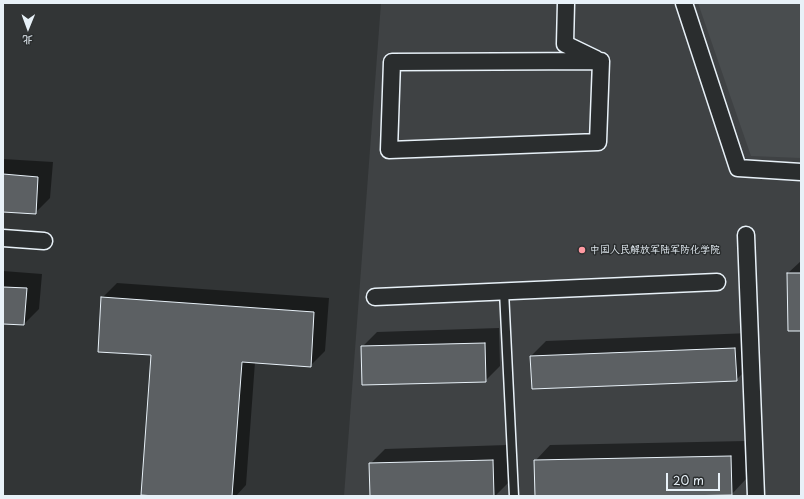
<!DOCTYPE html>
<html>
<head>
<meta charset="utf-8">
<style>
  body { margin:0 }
  #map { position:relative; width:804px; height:499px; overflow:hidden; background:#323536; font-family:"Playpen Sans","LXGW WenKai TC",sans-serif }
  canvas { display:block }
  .frame { position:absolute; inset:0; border:4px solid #e8f1f8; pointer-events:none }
  .north { position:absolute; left:8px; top:8px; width:40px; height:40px; -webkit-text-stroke:3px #2a2d2e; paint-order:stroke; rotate:181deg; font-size:11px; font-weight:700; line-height:16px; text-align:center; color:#e8f1f8 }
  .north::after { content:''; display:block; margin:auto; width:14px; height:18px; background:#e8f1f8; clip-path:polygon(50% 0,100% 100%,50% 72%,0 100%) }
  .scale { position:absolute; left:666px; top:473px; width:54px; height:18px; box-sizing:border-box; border:2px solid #e8f1f8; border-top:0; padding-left:5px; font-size:12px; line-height:14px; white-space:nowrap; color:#e8f1f8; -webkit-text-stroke:3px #2a2d2e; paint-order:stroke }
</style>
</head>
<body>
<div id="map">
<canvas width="804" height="499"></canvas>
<div class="frame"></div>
<div class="north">北</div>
<div class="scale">20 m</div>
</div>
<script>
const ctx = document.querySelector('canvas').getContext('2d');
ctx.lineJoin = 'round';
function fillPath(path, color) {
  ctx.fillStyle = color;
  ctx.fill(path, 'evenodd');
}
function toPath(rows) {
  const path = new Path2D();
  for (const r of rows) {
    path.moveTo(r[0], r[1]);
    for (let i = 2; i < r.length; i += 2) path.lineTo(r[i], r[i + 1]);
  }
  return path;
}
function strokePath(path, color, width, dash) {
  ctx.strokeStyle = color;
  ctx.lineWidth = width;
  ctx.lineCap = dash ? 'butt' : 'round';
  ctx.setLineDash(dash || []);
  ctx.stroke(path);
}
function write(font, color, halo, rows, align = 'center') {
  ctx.font = font + ' "Playpen Sans","LXGW WenKai TC",sans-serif';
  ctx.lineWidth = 3;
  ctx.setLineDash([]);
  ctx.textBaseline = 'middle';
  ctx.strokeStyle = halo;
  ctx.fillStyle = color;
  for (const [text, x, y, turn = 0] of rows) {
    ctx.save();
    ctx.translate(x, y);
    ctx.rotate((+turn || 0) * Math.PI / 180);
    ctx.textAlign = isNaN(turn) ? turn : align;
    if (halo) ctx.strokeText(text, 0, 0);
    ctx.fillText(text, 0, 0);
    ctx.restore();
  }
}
fillPath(toPath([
  [381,3,801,3,801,496,344,496]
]), '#3f4244');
fillPath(toPath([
  [698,3,801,3,801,158,751,156]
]), '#494d4f');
fillPath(toPath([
  [3,159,53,162,50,198,35,213,3,211],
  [801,261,801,312,788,273],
  [3,271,42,274,39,309,24,324,3,323],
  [117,283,329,298,325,351,310,366,255,362,246,485,236,496,170,496,152,354,102,298],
  [499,328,500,366,485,381,362,347,377,332],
  [750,333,751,365,736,380,531,356,546,341],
  [746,441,746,479,732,494,629,496,536,496,536,460,550,445],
  [507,445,508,483,495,496,371,496,370,464,385,449]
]), '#0007');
const building = toPath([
  [3,174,38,177,36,214,3,212,3,174],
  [787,273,801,273,801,331,788,331,787,273],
  [3,287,27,288,24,325,3,324,3,287],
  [101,297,314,312,311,367,242,362,232,496,155,496,141,495,151,355,98,352,101,297],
  [485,343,486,382,362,385,361,346,485,343],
  [735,348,737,381,532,389,530,356,735,348],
  [731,456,732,495,678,496,535,496,534,460,731,456],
  [493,460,494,496,370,496,369,463,493,460]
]);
fillPath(building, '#5c6063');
strokePath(building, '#e8f1f8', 1);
const lane = toPath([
  [504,291,514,496]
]);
const street = toPath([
  [566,3,565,44,596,59],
  [684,3,738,168,801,172],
  [601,61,598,142,389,150,392,62,601,61],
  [746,235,756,496],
  [3,238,44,241],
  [375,297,717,282]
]);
strokePath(lane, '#e8f1f8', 11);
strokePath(street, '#e8f1f8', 19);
strokePath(lane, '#2a2d2e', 8);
strokePath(street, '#2a2d2e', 16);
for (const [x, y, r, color] of [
  [582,250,4,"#ff9aa2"]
]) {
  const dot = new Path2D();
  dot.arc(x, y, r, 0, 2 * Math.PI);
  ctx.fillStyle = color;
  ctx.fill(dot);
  strokePath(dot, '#2a2d2e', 1.5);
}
write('10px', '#e8f1f8', '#2a2d2e', [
  ["中国人民解放军陆军防化学院",590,250]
], 'left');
</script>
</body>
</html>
